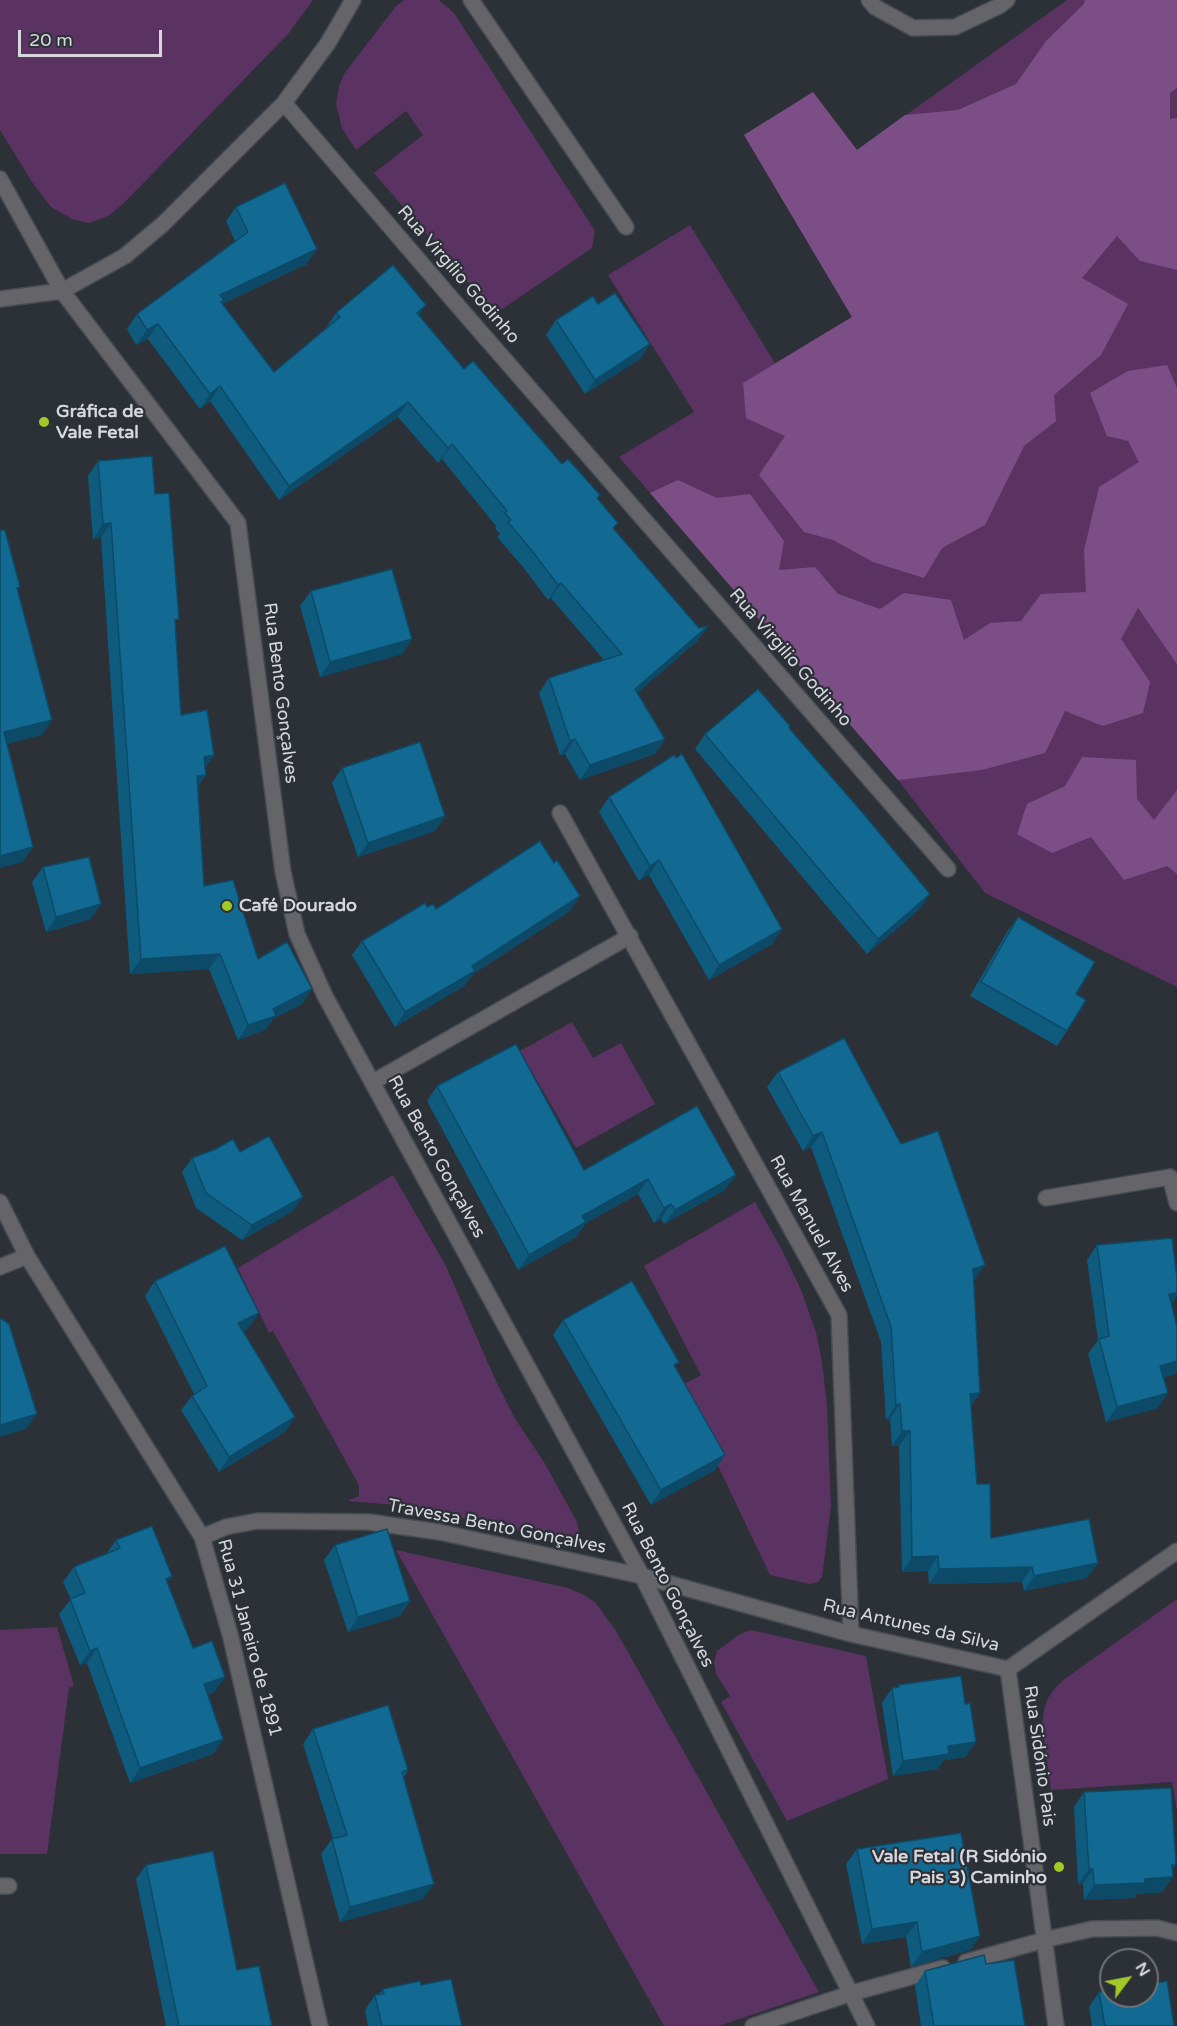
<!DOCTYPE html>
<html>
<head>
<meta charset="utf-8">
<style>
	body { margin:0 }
	#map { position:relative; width:1177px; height:2026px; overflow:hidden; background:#2c3037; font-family:"Varela Round",sans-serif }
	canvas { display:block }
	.north { position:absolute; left:1099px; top:1948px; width:60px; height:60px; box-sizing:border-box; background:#2c3037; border:2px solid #707379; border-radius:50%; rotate:58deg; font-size:16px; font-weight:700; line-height:24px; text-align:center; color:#d6d8dd }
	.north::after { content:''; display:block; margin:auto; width:21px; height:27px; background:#a2c928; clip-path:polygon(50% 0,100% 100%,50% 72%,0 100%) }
	.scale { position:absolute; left:18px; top:30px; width:144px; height:27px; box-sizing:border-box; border:3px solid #d6d8dd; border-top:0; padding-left:8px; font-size:18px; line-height:21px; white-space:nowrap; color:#d6d8dd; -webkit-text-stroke:4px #2c3037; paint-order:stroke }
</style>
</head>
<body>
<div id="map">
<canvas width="1177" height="2026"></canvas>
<div class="north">N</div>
<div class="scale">20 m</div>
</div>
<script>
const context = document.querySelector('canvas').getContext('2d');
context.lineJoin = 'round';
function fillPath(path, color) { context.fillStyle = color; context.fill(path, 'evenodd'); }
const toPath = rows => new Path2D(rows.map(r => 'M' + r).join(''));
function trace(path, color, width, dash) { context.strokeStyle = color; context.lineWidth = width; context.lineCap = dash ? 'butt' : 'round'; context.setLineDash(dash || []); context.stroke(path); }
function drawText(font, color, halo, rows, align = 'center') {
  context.font = font + ' "Varela Round",sans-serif'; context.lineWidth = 4.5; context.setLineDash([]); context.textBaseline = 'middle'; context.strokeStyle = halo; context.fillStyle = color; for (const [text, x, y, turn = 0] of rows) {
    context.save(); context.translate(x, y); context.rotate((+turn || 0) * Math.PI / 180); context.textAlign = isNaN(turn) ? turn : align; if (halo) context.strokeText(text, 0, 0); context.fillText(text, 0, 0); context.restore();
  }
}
const green = toPath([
	[0,0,313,0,288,34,123,204,108,216,89,223,72,219,51,207,32,182,0,130],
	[404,0,439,0,454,13,595,231,592,248,495,314,374,173,423,135,406,111,356,150,342,128,336,104,339,87,344,74,396,6],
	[1067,0,1177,0,1177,987,985,893,898,780,619,457,694,412,608,275,690,225,775,363,852,317,744,135,813,92,857,150],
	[572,1022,593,1058,621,1043,655,1104,576,1148,520,1051],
	[393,1175,445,1264,494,1377,514,1417,544,1462,577,1522,579,1532,575,1539,561,1540,445,1514,398,1505,347,1501,359,1496,359,1485,273,1331,269,1333,238,1268],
	[755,1202,782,1250,801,1290,816,1332,822,1362,827,1406,831,1506,822,1577,818,1582,810,1584,770,1575,680,1386,701,1375,644,1266],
	[396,1550,568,1588,582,1594,595,1602,616,1631,819,1992,719,2026,664,2026],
	[1177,1599,1177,1811,1172,1782,1051,1790,1042,1725,1044,1710,1048,1698,1056,1687,1066,1678],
	[57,1627,74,1686,69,1688,47,1854,0,1854,0,1630],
	[751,1630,866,1656,888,1779,787,1821,721,1702,730,1696,716,1674,714,1662,717,1651,740,1634]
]);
const forest = toPath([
	[1085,0,1177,0,1177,88,1170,93,1170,119,1177,118,1177,270,1140,261,1117,236,1082,278,1128,304,1101,355,1054,395,1056,421,1024,446,985,525,942,548,924,578,873,562,833,540,804,532,759,475,785,436,746,418,743,383,852,317,744,135,813,92,857,150,905,115,958,110,1016,84,1046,41,1084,4],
	[1167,365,1177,388,1177,664,1138,608,1121,639,1150,682,1143,713,1103,726,1065,711,1045,753,982,770,898,780,650,493,678,480,717,498,750,494,784,541,779,570,815,567,838,594,880,609,904,593,951,600,964,640,990,623,1021,621,1041,594,1086,592,1084,550,1099,487,1139,462,1128,441,1107,436,1090,393,1128,371],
	[1082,757,1136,760,1137,799,1154,820,1177,790,1177,874,1167,866,1124,880,1091,837,1052,853,1017,834,1027,804,1065,786]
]);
const street = toPath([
	[471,0,626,227],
	[869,0,875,7,913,28,955,27,999,6,1007,0],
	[284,103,458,306,948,869],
	[0,179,62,291,238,523,283,872,297,934,325,996,642,1576,867,2026],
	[0,299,62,291,125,256,163,224,284,103,328,43,353,0],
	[560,813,839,1315,851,1634],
	[373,1082,630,936],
	[1046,1198,1170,1177,1177,1203],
	[0,1202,27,1256,202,1537,231,1638,320,2026],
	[0,1267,27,1256],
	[202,1537,226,1527,257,1521,369,1522,439,1532,642,1576,851,1634,1008,1669,1177,1551],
	[1008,1669,1056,2026],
	[0,1886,9,1886],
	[966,1962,1044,1940,1092,1929,1157,1928,1177,1933],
	[753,2026,852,1993,943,1968]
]);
const wall = toPath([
	[236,207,307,264,222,304,274,372,326,328,336,313,419,316,464,369,597,499,614,529,699,628,708,626,697,641,637,693,665,739,655,754,580,780,565,754,560,755,539,693,549,678,604,660,551,598,548,600,523,567,497,537,500,534,495,528,496,526,442,459,438,463,398,417,279,500,210,401,200,409,148,339,136,345,127,329,137,314,235,241,226,221],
	[598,304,650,344,640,359,585,394,546,335,556,320],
	[98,461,155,494,175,625,181,715,214,755,205,768,206,775,198,786,204,886,258,959,302,1004,274,1018,265,1030,238,1040,209,969,130,974,101,538,93,539,88,476],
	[311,591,412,639,402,654,320,677,300,606],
	[789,729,920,909,867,954,695,749,705,734],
	[342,768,445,816,435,831,358,857,332,783],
	[609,797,782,929,772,944,709,980,649,875,639,881,599,812],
	[43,867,91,919,46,932,32,882],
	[427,907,436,909,570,911,473,974,464,986,395,1027,352,955,362,941],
	[1018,917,1076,994,1067,1031,1057,1046,970,996,1007,932],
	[778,1072,974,1280,980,1393,971,1406,977,1484,991,1538,1087,1578,1024,1591,1022,1582,929,1584,928,1571,902,1572,899,1446,892,1446,890,1419,886,1420,881,1342,811,1147,803,1151,767,1087],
	[437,1086,584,1170,725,1190,664,1224,661,1219,654,1223,638,1194,586,1223,576,1237,518,1270,427,1101],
	[240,1152,293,1211,242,1240,196,1208,182,1172,192,1158],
	[1097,1245,1177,1278,1177,1296,1171,1304,1177,1327,1177,1371,1175,1374,1164,1377,1158,1408,1106,1422,1088,1354,1098,1340,1087,1260],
	[155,1281,259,1313,248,1328,243,1331,285,1432,219,1472,181,1410,192,1396,194,1394,145,1296],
	[563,1320,675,1367,715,1470,651,1505,553,1335],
	[116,1540,172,1576,167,1583,193,1648,225,1677,214,1692,208,1694,223,1739,213,1754,130,1783,87,1663,80,1665,59,1614,71,1599,63,1582,74,1567,107,1553],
	[335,1545,410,1601,400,1616,348,1632,324,1560],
	[898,1685,966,1757,944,1760,938,1769,893,1776,882,1703,892,1688,896,1688],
	[313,1729,408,1770,404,1777,423,1899,340,1922,321,1854,332,1839,333,1839,303,1744],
	[1084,1792,1172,1870,1162,1892,1137,1894,1135,1898,1084,1900,1083,1884,1078,1884,1074,1807],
	[857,1849,980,1936,970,1950,911,1967,906,1937,862,1944,846,1864],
	[146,1865,237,1970,272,2026,166,2026,136,1879],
	[986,1964,1025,2026,921,2026,915,1986,925,1971],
	[421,1985,462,2026,368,2026,365,2010,375,1995,379,1994,383,1989],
	[1099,1992,1174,2026,1092,2026,1089,2007]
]);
const shadedWall = toPath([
	[317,249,307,264,221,304,220,295],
	[426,305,416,320,417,313],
	[158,324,148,339,136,345,147,330],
	[650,344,640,359,585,394,595,380],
	[220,386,210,401,200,409,210,394],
	[408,402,398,417,279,500,289,486],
	[452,444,442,459,438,463,448,448],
	[111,523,101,538,93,539,103,524],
	[561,583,551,598,548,600,558,585],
	[708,626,697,641,625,704,635,689],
	[412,639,402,654,320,677,330,662],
	[52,720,42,735,0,746,4,732],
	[575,739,565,754,560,755,570,741],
	[665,739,655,754,580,780,590,765],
	[214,755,203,770,204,757],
	[206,775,195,790,197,776],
	[445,816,435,831,358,857,368,843],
	[33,847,23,862,0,868,0,856],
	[659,860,649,875,639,881,650,866],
	[930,894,920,909,867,954,878,939],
	[580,896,570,911,473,974,464,986,395,1027,405,1012,472,966],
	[101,904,91,919,46,932,56,917],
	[782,929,772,944,709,980,719,965],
	[220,954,209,969,130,974,141,959],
	[312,989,302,1004,274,1018,265,1030,238,1040,248,1025,273,1009],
	[822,1132,811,1147,803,1151,813,1136],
	[736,1175,725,1190,664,1224,675,1210],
	[648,1179,638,1194,586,1223,576,1237,518,1270,529,1255,582,1216],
	[303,1197,293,1211,242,1240,252,1225],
	[671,1204,661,1219,654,1223,664,1208],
	[985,1265,974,1280,963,1284,973,1269],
	[1177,1293,1177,1296,1169,1308,1169,1294],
	[259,1313,248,1328,228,1338,238,1323],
	[1177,1361,1177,1371,1175,1374,1150,1380,1160,1366],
	[980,1393,970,1408,970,1394],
	[1168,1393,1158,1408,1106,1422,1117,1407],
	[900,1404,890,1419,886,1420,896,1405],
	[37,1414,26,1429,0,1437,0,1425],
	[295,1417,285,1432,219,1472,229,1457],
	[902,1431,910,1431,899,1446,892,1446],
	[725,1455,715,1470,651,1505,661,1490],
	[938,1556,928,1571,902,1572,912,1557],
	[1098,1563,1087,1578,1024,1591,1034,1576],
	[1032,1567,1022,1582,929,1584,939,1569],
	[172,1576,162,1591,166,1579],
	[410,1601,400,1616,348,1632,358,1617],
	[97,1648,87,1663,80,1665,90,1651],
	[225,1677,214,1692,194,1699,204,1684],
	[223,1739,213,1754,130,1783,140,1768],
	[976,1742,966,1757,944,1760,938,1769,893,1776,903,1761,948,1746],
	[1172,1865,1176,1865,1167,1878,1173,1877,1162,1892,1137,1894,1135,1898,1084,1900,1094,1885],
	[1089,1869,1093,1869,1083,1884,1078,1884],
	[434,1884,423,1899,340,1922,350,1907],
	[917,1922,906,1937,862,1944,872,1929],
	[980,1936,970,1950,911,1967,922,1952]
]);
const building = toPath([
	[285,183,317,249,220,295,224,300,221,302,274,372,340,317,336,313,393,265,426,305,417,313,464,369,473,361,562,464,568,459,600,495,597,498,618,523,613,528,699,628,708,626,635,689,665,739,590,765,575,739,570,741,549,678,622,654,561,583,558,585,533,552,508,522,511,520,505,513,507,511,452,444,448,448,408,402,289,486,220,386,210,394,158,324,147,330,137,314,248,232,236,207,285,183],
	[615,293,650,344,595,380,556,320,593,296,598,304,615,293],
	[152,456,155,494,169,493,179,619,175,620,181,715,207,710,214,755,204,757,206,775,197,776,204,886,233,880,258,959,287,942,312,989,273,1009,276,1016,248,1025,220,954,141,959,111,523,103,524,98,461,152,456],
	[0,530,5,530,20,587,17,588,52,720,4,732,33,847,0,856,0,530],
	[392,569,412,639,330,662,311,591,392,569],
	[758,689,790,726,789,728,862,812,930,894,878,939,705,734,758,689],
	[420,742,445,816,368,843,342,768,420,742],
	[682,754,782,929,719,965,659,860,650,866,609,797,674,755,676,758,682,754],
	[540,841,554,863,557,860,580,896,472,966,475,971,405,1012,362,941,425,903,427,907,433,904,436,909,540,841],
	[89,857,101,904,56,917,43,867,89,857],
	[1018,917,1095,962,1076,994,1086,1000,1067,1031,981,982,1018,917],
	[844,1038,901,1144,938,1131,985,1265,973,1269,980,1393,970,1394,977,1484,990,1484,991,1538,1089,1519,1098,1563,1034,1576,1032,1567,939,1569,938,1556,912,1557,910,1431,902,1431,900,1404,896,1405,891,1327,822,1132,813,1136,778,1072,844,1038],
	[516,1044,584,1170,697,1106,736,1175,675,1210,671,1204,664,1208,648,1179,582,1216,586,1222,529,1255,437,1086,516,1044],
	[269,1136,303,1197,252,1225,206,1193,192,1158,216,1149,233,1139,240,1152,269,1136],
	[1172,1238,1177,1278,1177,1293,1169,1294,1177,1327,1177,1361,1160,1366,1168,1393,1117,1407,1099,1339,1109,1336,1097,1245,1172,1238],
	[225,1246,259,1313,238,1323,295,1417,229,1457,192,1396,207,1386,155,1281,225,1246],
	[632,1281,679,1362,674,1365,725,1455,661,1490,563,1320,632,1281],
	[0,1318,9,1324,37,1414,0,1425,0,1318],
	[152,1526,172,1576,166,1579,193,1648,212,1641,225,1677,204,1684,223,1739,140,1768,97,1648,90,1651,70,1599,85,1593,74,1567,120,1548,116,1540,152,1526],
	[387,1529,410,1601,358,1617,335,1545,387,1529],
	[961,1676,965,1704,970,1703,976,1742,948,1746,949,1754,903,1761,892,1688,899,1687,898,1685,961,1676],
	[388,1705,408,1770,402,1772,434,1884,350,1907,332,1839,347,1835,313,1729,388,1705],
	[1171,1788,1176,1865,1172,1865,1173,1877,1145,1879,1145,1883,1094,1885,1093,1869,1089,1869,1084,1792,1171,1788],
	[961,1833,980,1936,922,1952,917,1922,872,1929,857,1849,961,1833],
	[213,1851,237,1970,259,1966,272,2026,179,2026,146,1865,213,1851],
	[984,1955,986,1964,1014,1960,1025,2026,934,2026,925,1971,984,1955],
	[451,1979,462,2026,382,2026,375,1995,384,1994,383,1989,420,1981,421,1985,451,1979],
	[1167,1981,1174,2026,1105,2026,1099,1992,1111,1991,1111,1996,1147,1996,1147,1985,1167,1981]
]);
const markers = [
	[44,422,6,"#a2c928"],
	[227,906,6,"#a2c928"],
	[1059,1867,6,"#a2c928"]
];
const streetNames = [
	["Rua Virgílio Godinho",458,275,49],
	["Rua Virgilio Godinho",790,658,49],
	["Rua Bento Gonçalves",280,693,83],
	["Rua Bento Gonçalves",436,1157,61],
	["Rua Manuel Alves",811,1224,61],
	["Travessa Bento Gonçalves",497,1527,11],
	["Rua Bento Gonçalves",667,1585,63],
	["Rua Antunes da Silva",911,1626,13],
	["Rua 31 Janeiro de 1891",249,1638,75],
	["Rua Sidónio Pais",1039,1756,82]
];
const poiNames = [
	["Gráfica de",56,412],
	["Vale Fetal",56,433],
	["Café Dourado",239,906],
	["Vale Fetal (R Sidónio",1047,1857,"right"],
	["Pais 3) Caminho",1047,1878,"right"]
];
fillPath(green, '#5a3363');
fillPath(forest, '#7b4e86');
trace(street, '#474b52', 18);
trace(street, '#656468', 15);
fillPath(wall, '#0f5b7e');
fillPath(shadedWall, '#0d4a67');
fillPath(building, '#126a93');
trace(building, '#0d4a67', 1.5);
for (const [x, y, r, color] of markers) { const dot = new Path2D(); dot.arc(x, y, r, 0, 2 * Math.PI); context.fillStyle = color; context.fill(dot); trace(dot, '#2c3037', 2); }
drawText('18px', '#d6d8dd', '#2c3037', streetNames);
drawText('bold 18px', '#d6d8dd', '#2c3037', poiNames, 'left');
</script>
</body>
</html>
